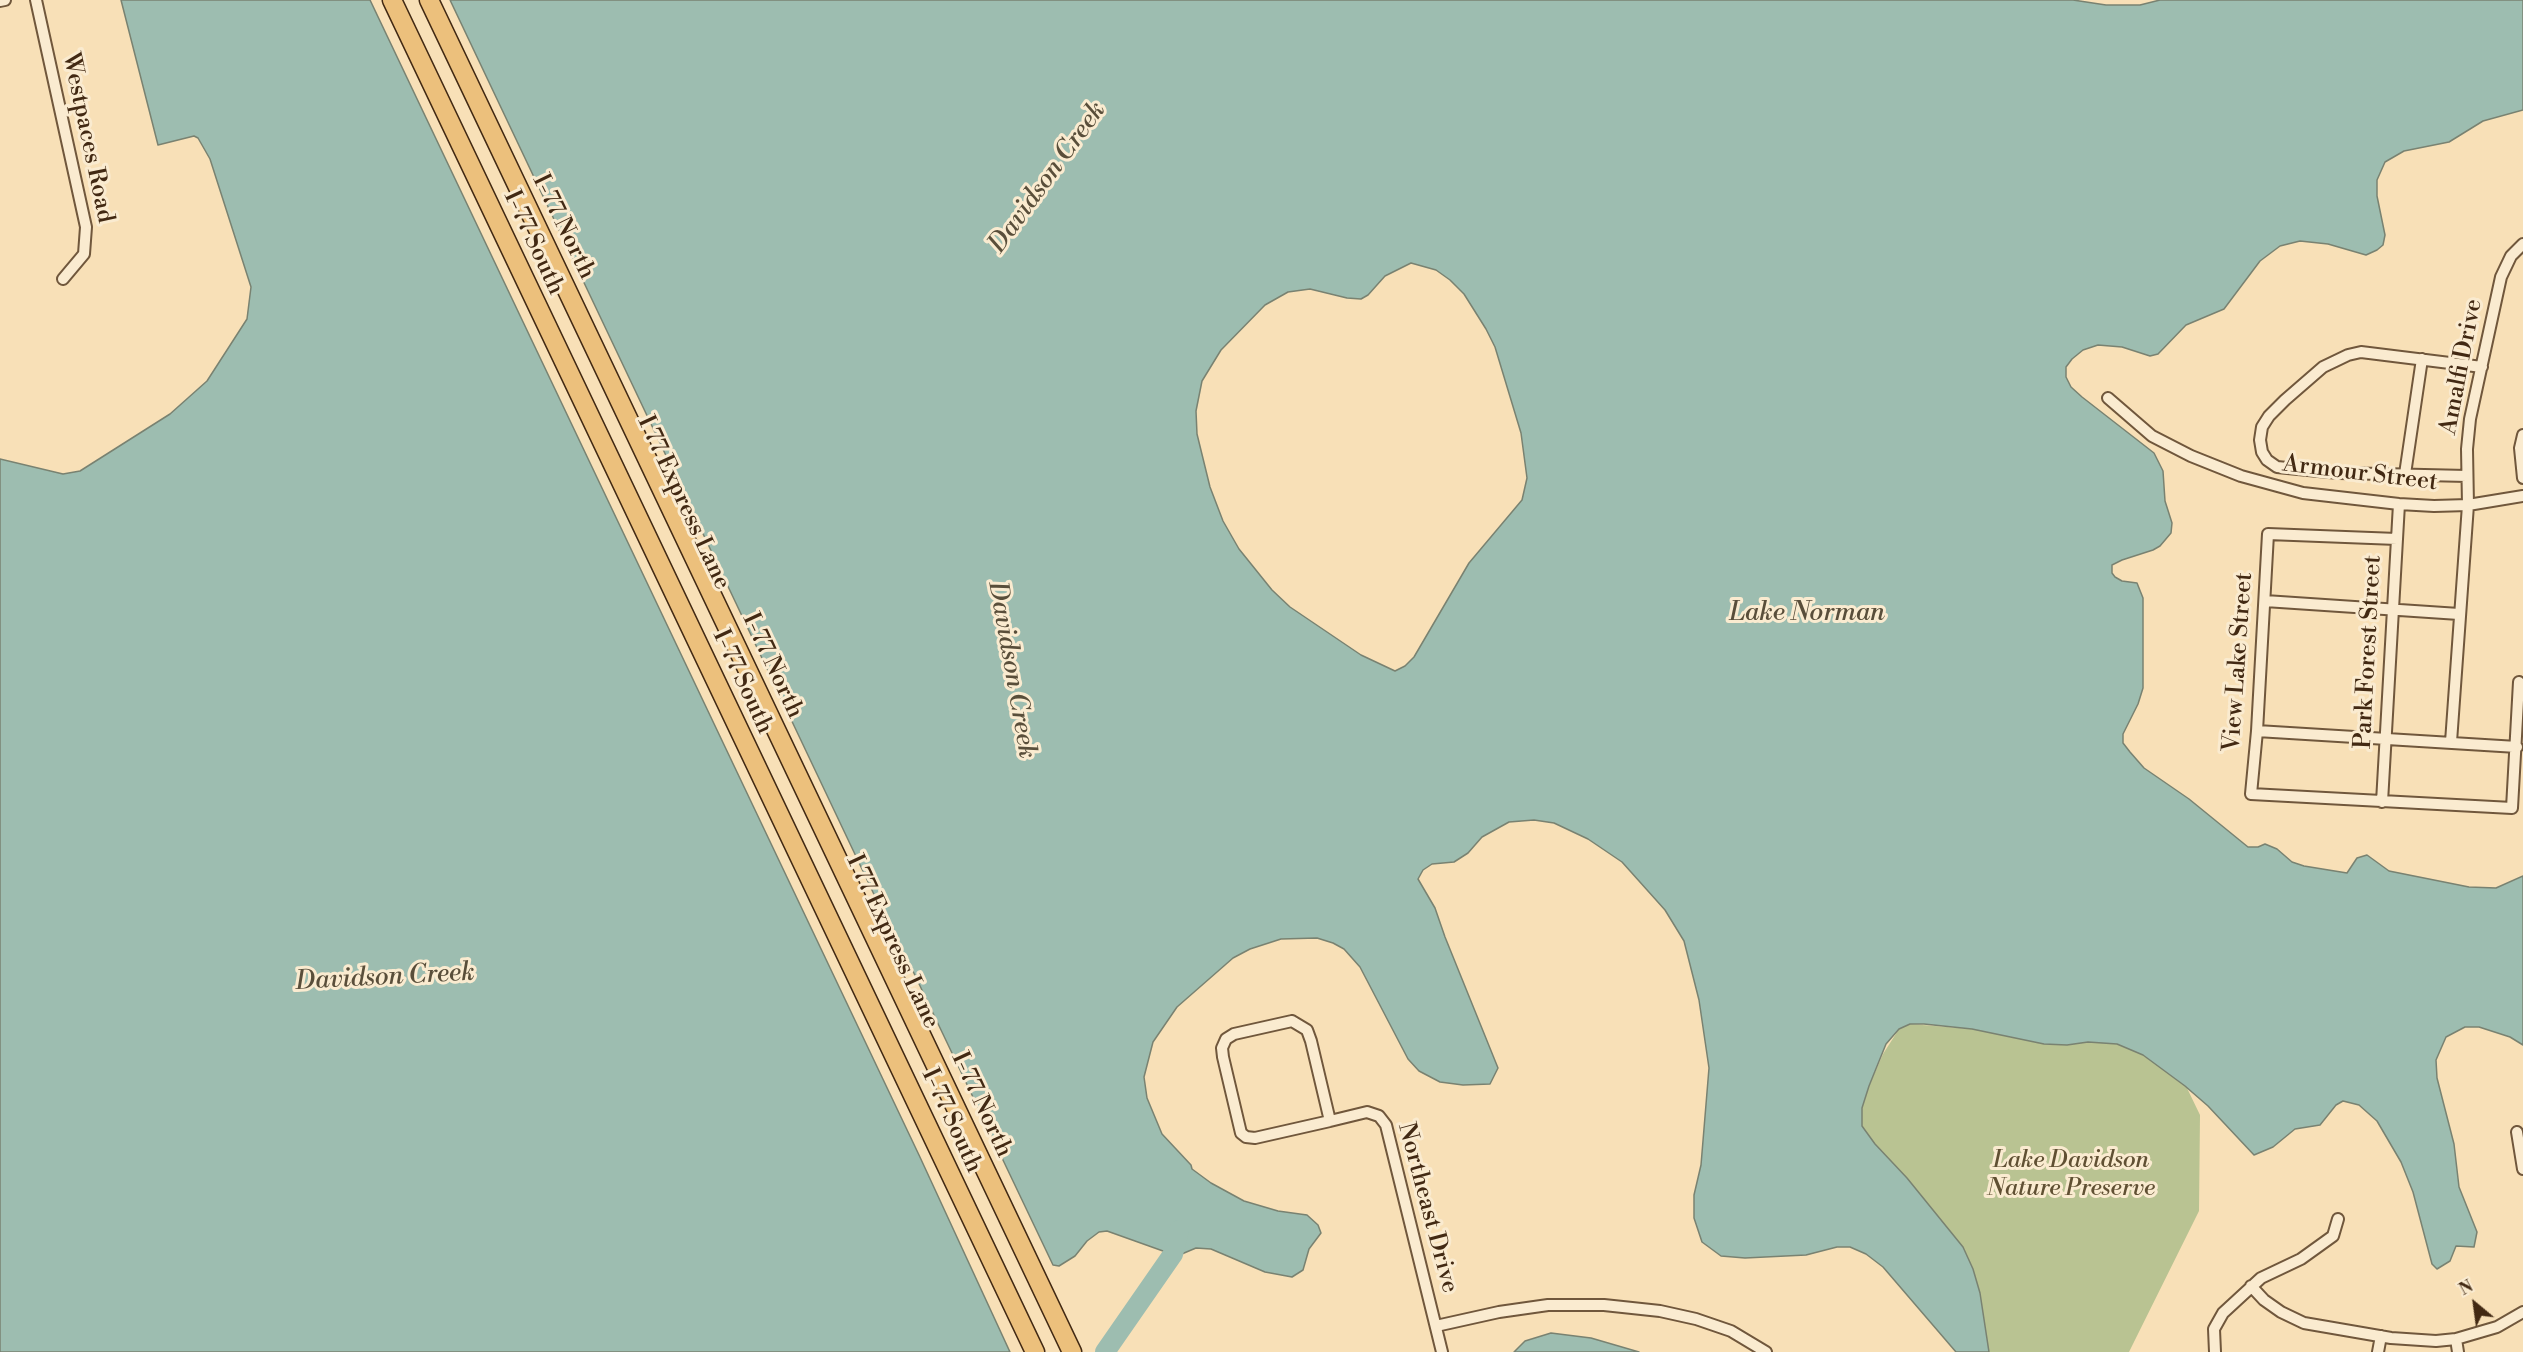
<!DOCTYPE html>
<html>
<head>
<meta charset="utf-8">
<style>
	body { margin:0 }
	#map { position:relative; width:2523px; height:1352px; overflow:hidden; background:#f8e0b7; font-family:"Libre Bodoni",serif }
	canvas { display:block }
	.north { position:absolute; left:2445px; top:1274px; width:60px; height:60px; -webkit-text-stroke:4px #faebd0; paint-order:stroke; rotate:331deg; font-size:16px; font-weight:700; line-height:24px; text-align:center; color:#422913 }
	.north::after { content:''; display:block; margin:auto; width:21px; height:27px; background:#422913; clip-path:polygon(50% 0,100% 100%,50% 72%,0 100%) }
</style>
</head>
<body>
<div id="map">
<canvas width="2523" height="1352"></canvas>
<div class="north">N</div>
</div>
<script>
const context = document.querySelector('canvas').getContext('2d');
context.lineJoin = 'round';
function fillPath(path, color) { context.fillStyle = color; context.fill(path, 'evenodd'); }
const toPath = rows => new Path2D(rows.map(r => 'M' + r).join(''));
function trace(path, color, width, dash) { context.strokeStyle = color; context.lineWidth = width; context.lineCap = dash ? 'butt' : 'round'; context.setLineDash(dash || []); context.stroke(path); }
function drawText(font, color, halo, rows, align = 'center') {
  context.font = font + ' "Libre Bodoni",serif'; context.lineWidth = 6; context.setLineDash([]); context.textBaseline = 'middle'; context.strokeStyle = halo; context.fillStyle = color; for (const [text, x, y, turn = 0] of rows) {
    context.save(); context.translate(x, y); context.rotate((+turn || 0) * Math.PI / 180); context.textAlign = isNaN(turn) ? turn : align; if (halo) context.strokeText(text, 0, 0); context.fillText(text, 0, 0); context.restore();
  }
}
const green = toPath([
	[1910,1024,1972,1029,2044,1044,2067,1045,2088,1042,2117,1044,2143,1055,2186,1086,2200,1115,2199,1211,2129,1352,1989,1352,1980,1293,1907,1179,1875,1144,1862,1126,1862,1108,1869,1086,1883,1054,1899,1029]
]);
const water = toPath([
	[121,0,370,0,919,1155,1010,1352,0,1352,0,459,63,474,80,471,170,414,207,381,247,319,251,287,210,159,198,138,194,136,158,145,121,0],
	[450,0,2073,0,2106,5,2140,5,2160,0,2523,0,2523,110,2483,121,2449,142,2404,151,2385,162,2377,180,2377,196,2385,235,2383,245,2377,250,2366,255,2328,244,2300,241,2280,246,2260,261,2224,309,2186,325,2158,354,2150,356,2122,347,2098,345,2083,350,2072,359,2066,367,2066,377,2071,387,2082,397,2154,453,2163,471,2165,501,2172,523,2171,533,2160,546,2153,550,2122,560,2112,565,2112,573,2115,577,2122,581,2137,583,2143,598,2143,688,2138,704,2123,734,2123,743,2130,752,2144,768,2189,799,2248,847,2258,847,2265,844,2277,849,2292,862,2304,866,2347,873,2357,858,2367,855,2389,871,2469,887,2496,888,2523,876,2523,1045,2510,1037,2479,1027,2465,1027,2446,1037,2436,1060,2437,1078,2454,1144,2459,1187,2477,1232,2474,1247,2456,1246,2450,1261,2437,1269,2432,1264,2413,1192,2401,1162,2377,1121,2359,1105,2343,1101,2336,1105,2320,1125,2295,1129,2273,1147,2254,1155,2208,1106,2185,1086,2143,1055,2117,1044,2088,1042,2067,1045,2044,1044,1972,1029,1924,1024,1910,1024,1899,1029,1886,1044,1869,1086,1862,1108,1862,1126,1875,1144,1907,1178,1963,1247,1973,1269,1980,1293,1989,1352,1956,1352,1883,1267,1866,1254,1850,1247,1837,1247,1806,1255,1745,1258,1721,1256,1702,1242,1694,1218,1694,1195,1701,1165,1709,1068,1699,1000,1684,941,1665,910,1622,862,1588,839,1554,823,1534,820,1509,822,1482,837,1468,853,1454,862,1432,864,1423,870,1418,879,1435,908,1445,937,1498,1068,1490,1084,1463,1085,1440,1082,1419,1071,1408,1059,1360,967,1344,949,1333,943,1317,938,1281,939,1250,949,1233,958,1177,1007,1153,1042,1144,1077,1147,1098,1162,1134,1191,1165,1192,1169,1211,1183,1244,1201,1278,1211,1307,1215,1318,1225,1321,1233,1309,1249,1303,1270,1292,1277,1265,1272,1211,1249,1196,1248,1177,1256,1107,1231,1099,1232,1087,1241,1075,1256,1059,1266,1053,1265,911,967,907,964,450,0],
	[1411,263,1436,270,1450,280,1464,294,1486,329,1495,347,1521,433,1527,478,1522,500,1469,563,1414,657,1405,666,1395,671,1361,655,1290,607,1272,590,1239,549,1223,521,1210,487,1197,434,1196,411,1202,381,1221,350,1265,305,1288,292,1310,289,1347,298,1361,299,1368,295,1385,276,1411,263],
	[1551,1333,1591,1338,1639,1352,1514,1352,1525,1341,1551,1333]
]);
const river = toPath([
	[1105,1352,1173,1254,1179,1230]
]);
const minor = toPath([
	[36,0,86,227,84,254,63,279],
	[0,1,5,0],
	[2108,398,2152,436,2191,456,2241,476,2303,493,2399,504,2434,506,2468,505,2523,496],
	[2523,435,2520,448,2523,478],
	[2405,474,2422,359],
	[2467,476,2339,473,2277,467,2267,460,2262,452,2260,440,2262,427,2269,416,2285,400,2323,367,2348,355,2361,352,2482,367],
	[2397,539,2268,534,2257,731,2251,794,2512,808,2519,682],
	[2265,601,2459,614],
	[2257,731,2517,747],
	[2451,742,2468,505,2467,449,2470,419,2501,277,2511,256,2523,244],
	[2382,802,2399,504],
	[1292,1021,1307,1030,1311,1041,1330,1121,1255,1138,1246,1137,1241,1133,1223,1057,1222,1048,1226,1039,1234,1034,1292,1021],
	[1330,1121,1367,1112,1379,1116,1386,1125,1442,1352],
	[2517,1132,2523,1169],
	[2251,1286,2264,1300,2281,1312,2304,1323,2391,1338,2436,1341,2456,1339,2497,1327,2523,1312],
	[1436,1326,1499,1312,1548,1305,1604,1305,1660,1311,1696,1319,1731,1331,1766,1352],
	[2456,1339,2458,1352],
	[2215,1352,2214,1329,2223,1313,2261,1278,2301,1259,2333,1236,2338,1219],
	[2378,1352,2381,1336]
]);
const motorway = toPath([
	[392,0,1035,1352],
	[429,0,1072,1352]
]);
const streetNames = [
	["Westpaces Road",87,138,78],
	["I-77 North",563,227,64],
	["I-77 South",533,243,65],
	["Amalfi Drive",2462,367,-79],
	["Armour Street",2360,474,7],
	["I 77 Express Lane",683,503,65],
	["Park Forest Street",2369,652,-87],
	["View Lake Street",2239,662,-86],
	["I-77 North",772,666,65],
	["I-77 South",742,682,65],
	["I 77 Express Lane",892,942,65],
	["I-77 North",981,1105,65],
	["I-77 South",951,1121,65],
	["Northeast Drive",1427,1208,75]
];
const parkNames = [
	["Lake Davidson",2071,1161],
	["Nature Preserve",2071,1189]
];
const waterNames = [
	["Davidson Creek",1048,178,-54],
	["Lake Norman",1807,614],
	["Davidson Creek",1011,670,80],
	["Davidson Creek",385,978,-3]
];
fillPath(green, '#b9c392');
fillPath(water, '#9dbdb0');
trace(water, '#798271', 1.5);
trace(river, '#9dbdb0', 20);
trace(minor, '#70573c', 14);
trace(motorway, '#422913', 21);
trace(minor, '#faebd0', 10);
trace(motorway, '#ecc07c', 18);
drawText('24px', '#422913', '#faebd0', streetNames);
drawText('italic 24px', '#605033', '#faebd0', parkNames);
drawText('italic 26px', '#594e3a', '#faebd0', waterNames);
</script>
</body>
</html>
